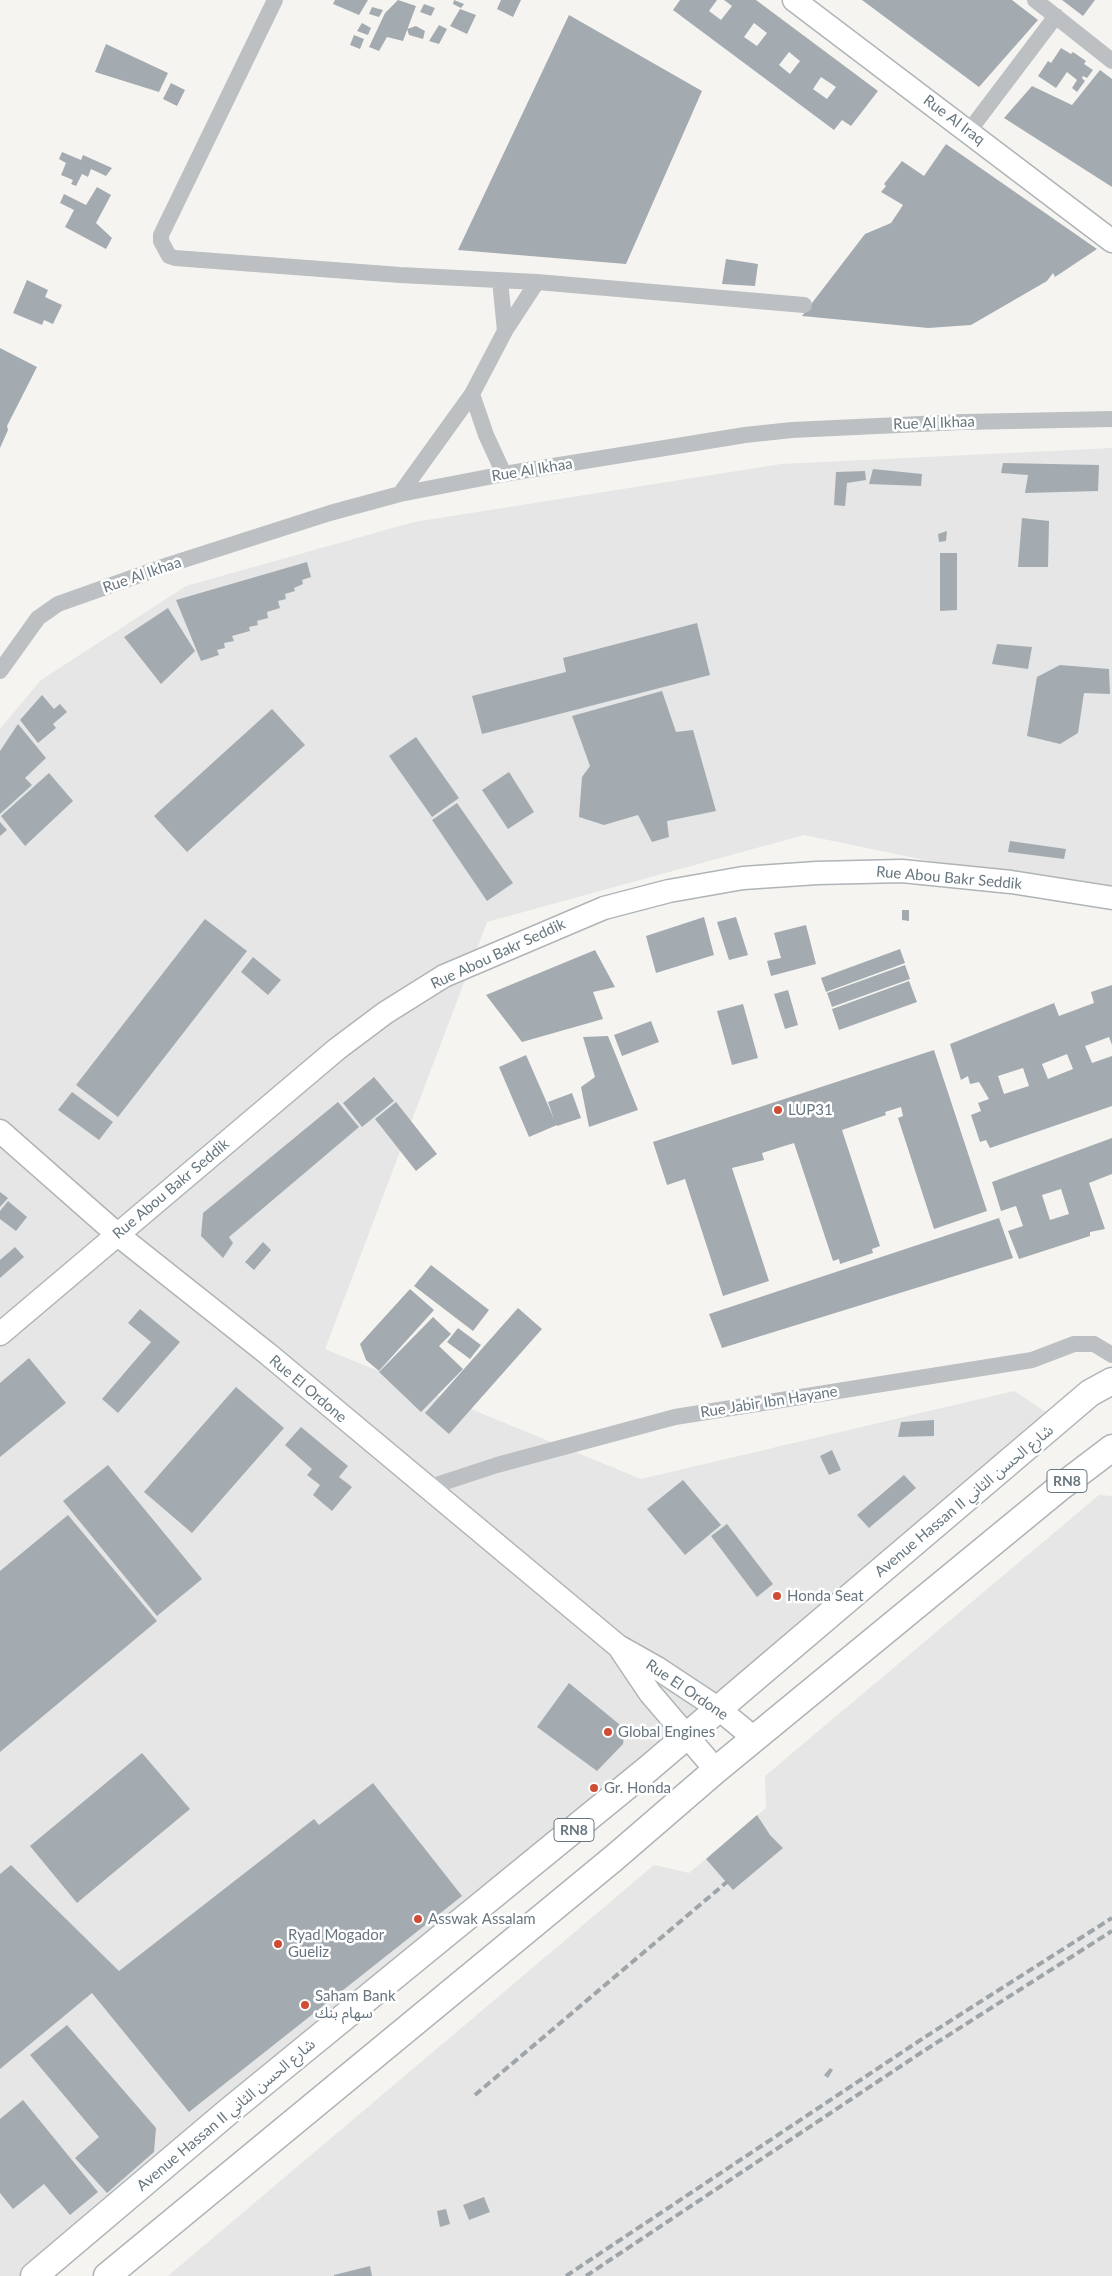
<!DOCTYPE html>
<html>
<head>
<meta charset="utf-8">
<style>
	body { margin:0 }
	canvas { display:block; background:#f5f4f1 }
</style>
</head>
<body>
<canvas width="1112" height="2276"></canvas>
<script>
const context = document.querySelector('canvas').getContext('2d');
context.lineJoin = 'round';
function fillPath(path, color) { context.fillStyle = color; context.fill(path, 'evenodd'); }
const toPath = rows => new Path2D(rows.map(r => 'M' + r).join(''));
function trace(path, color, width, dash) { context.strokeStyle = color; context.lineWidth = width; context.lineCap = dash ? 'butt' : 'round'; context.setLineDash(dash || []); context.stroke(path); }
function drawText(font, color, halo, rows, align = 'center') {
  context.font = font + ' Lato,"Noto Sans Arabic",sans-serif'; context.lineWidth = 5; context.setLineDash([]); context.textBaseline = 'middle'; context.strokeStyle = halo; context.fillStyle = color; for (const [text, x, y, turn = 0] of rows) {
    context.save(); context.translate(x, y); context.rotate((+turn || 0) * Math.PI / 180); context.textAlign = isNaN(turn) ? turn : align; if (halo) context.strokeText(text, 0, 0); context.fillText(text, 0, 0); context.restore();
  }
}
const built = toPath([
	[1112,448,1112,896,1075,891,804,835,487,922,325,1349,641,1479,1014,1391,1069,1427,40,2276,0,2276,0,729,41,680,186,586,414,522,781,464],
	[1099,1495,1112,1496,1112,2276,168,2276,654,1865,689,1873,766,1808,765,1776]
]);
const building = toPath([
	[335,0,368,0,359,15,333,4],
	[398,0,416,6,403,41,387,37,379,51,369,47,385,13],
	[454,0,464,4,461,8,453,4],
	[501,0,521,0,513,17,497,9],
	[680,0,717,0,709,11,721,20,732,6,724,0,756,0,878,91,851,126,842,120,834,130,673,10],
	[754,23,767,33,757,46,744,37],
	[789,52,800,61,790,74,779,65],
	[821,77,836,87,827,99,813,89],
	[862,0,1012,0,1038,20,979,87],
	[1062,0,1095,0,1083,16],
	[424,4,435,8,431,16,420,12],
	[372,7,383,10,379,17,369,14],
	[460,9,476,15,467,34,450,26],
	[569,15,702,91,626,264,458,250],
	[362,23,371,28,368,35,357,31],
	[439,25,447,29,439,44,429,41],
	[416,26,425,31,423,39,409,35,407,29],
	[354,35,364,39,360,49,350,45],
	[106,44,168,73,159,92,95,72],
	[1061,48,1071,54,1073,52,1086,61,1084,64,1093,70,1087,78,1083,76,1082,78,1085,81,1077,92,1072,88,1077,80,1067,72,1056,88,1038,76,1048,61,1051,63],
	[1100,70,1112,79,1112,187,1004,118,1032,86,1072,105],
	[171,83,185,90,177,106,163,99],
	[946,144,1097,249,1055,277,1053,273,1047,281,971,325,928,328,802,316,865,234,891,223,903,205,881,192,886,186,884,184,902,161,924,176],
	[62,152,81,160,83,155,112,168,106,176,91,169,88,177,82,174,76,186,71,184,73,180,61,175,66,163,59,159],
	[97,187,111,195,96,223,112,238,106,249,65,227,74,210,60,203,64,194,86,205],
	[726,259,758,264,755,286,722,284],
	[27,280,48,290,45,297,62,305,53,324,44,320,42,325,13,313],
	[0,348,37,367,7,426,8,430,0,448],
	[1003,463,1099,465,1098,491,1025,493,1028,475,1001,473],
	[873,469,922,474,921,486,869,484],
	[865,471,866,480,847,483,845,506,834,505,836,472],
	[1022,518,1049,521,1048,567,1018,567],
	[947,531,946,541,939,542,938,534],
	[940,553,957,553,957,610,940,611],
	[307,562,311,577,302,580,303,584,294,588,295,591,285,594,286,599,278,601,280,608,267,612,268,618,257,621,258,625,249,627,250,631,232,636,234,641,224,643,225,648,217,650,219,655,201,661,176,600],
	[168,608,195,651,161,684,124,637],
	[697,623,710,675,482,734,472,696,566,672,563,658],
	[997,644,1032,647,1028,669,992,664],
	[1060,665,1109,669,1110,694,1084,693,1078,733,1060,744,1027,736,1037,677],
	[662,691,676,732,693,730,716,811,667,821,669,837,652,842,638,815,604,825,579,817,582,777,590,766,572,716],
	[42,695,54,709,60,704,67,712,53,724,56,728,38,743,20,720],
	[272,709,305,745,187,852,154,816],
	[18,724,46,758,25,778,32,785,0,814,0,751],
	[416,737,459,798,432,817,389,756],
	[509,772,534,812,508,829,482,790],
	[49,773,73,801,25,846,1,816],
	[457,803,513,883,487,901,432,820],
	[0,822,7,830,0,836],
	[1010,841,1066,849,1064,859,1008,852],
	[902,910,909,910,909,921,902,920],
	[704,917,714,955,656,973,646,936],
	[736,917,748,955,729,960,717,922],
	[205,919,247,951,118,1117,76,1085],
	[806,925,816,964,771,976,767,961,781,958,774,933],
	[900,949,905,963,826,992,821,978],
	[595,950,615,987,593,992,603,1019,522,1042,486,995],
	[253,957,281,980,268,995,241,972],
	[905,965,910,979,832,1007,827,993],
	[909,981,917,1002,839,1030,832,1009],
	[1112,985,1112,1045,1109,1037,1085,1046,1092,1063,1112,1056,1112,1106,990,1148,986,1140,980,1142,971,1115,981,1111,978,1103,989,1099,979,1082,970,1084,968,1076,961,1080,950,1044,1054,1003,1059,1016,1094,1003,1091,992],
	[1067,1054,1073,1069,1048,1079,1042,1064],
	[1023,1068,1029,1086,1004,1094,998,1076],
	[788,990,798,1025,785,1029,774,994],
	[743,1004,758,1058,732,1065,717,1011],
	[651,1021,659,1042,622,1056,614,1035],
	[608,1036,638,1110,589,1127,581,1087,595,1077,583,1037],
	[934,1050,987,1211,934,1229,898,1118,903,1116,901,1107,885,1112,886,1115,842,1130,880,1246,872,1249,873,1253,840,1264,839,1259,833,1261,794,1143,762,1153,764,1160,732,1168,769,1281,723,1296,685,1179,667,1185,653,1142],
	[526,1055,554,1119,548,1102,572,1093,581,1118,557,1126,557,1125,529,1137,499,1067],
	[374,1077,394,1101,362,1127,343,1103],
	[72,1092,113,1122,99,1140,58,1110],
	[338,1102,359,1127,229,1237,233,1243,223,1258,201,1236,203,1213],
	[396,1102,437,1154,416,1171,375,1119],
	[1112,1138,1112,1174,1089,1183,1105,1229,1090,1232,1090,1236,1019,1259,1008,1231,1023,1226,1016,1206,1001,1211,992,1182],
	[1061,1189,1069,1214,1050,1220,1042,1195],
	[0,1192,8,1198,0,1207],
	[8,1201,27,1217,16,1231,0,1219,0,1211],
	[999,1218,1013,1258,722,1348,709,1314],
	[263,1242,271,1250,254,1270,245,1262],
	[15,1247,24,1257,0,1278,0,1260],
	[431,1265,489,1310,473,1331,414,1286],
	[410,1289,434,1310,379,1371,366,1360,360,1344],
	[518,1308,542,1329,449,1434,425,1413],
	[140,1309,180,1342,118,1413,102,1399,151,1342,128,1323],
	[433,1317,451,1334,439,1346,463,1369,421,1412,379,1372],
	[458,1328,481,1345,470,1359,447,1342],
	[29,1358,66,1403,0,1457,0,1383],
	[236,1387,284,1428,192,1533,144,1492],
	[934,1420,934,1436,898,1437,901,1422],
	[301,1427,348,1466,339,1477,352,1487,332,1511,313,1495,320,1485,307,1475,312,1469,285,1445],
	[832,1450,841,1470,829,1475,820,1456],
	[108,1465,202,1579,157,1616,63,1501],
	[904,1475,916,1488,869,1528,857,1515],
	[683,1480,721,1525,685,1555,647,1509],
	[68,1515,157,1621,0,1752,0,1571],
	[727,1524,773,1584,757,1597,711,1536],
	[569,1683,625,1729,623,1744,597,1771,537,1727],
	[142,1753,190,1809,77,1903,30,1846],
	[373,1783,462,1896,189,2112,92,1993,0,2069,0,1874,11,1865,119,1971,314,1819,319,1825],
	[757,1815,770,1835,783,1848,733,1890,706,1859],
	[67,2025,156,2128,154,2152,107,2193,75,2158,99,2137,30,2055],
	[830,2068,833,2070,828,2078,824,2075],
	[23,2100,98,2192,70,2215,44,2184,13,2209,0,2193,0,2119],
	[484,2197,490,2212,469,2220,463,2205],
	[446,2209,450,2224,440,2227,437,2211],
	[370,2266,372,2276,334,2276,334,2275]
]);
const street = toPath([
	[275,0,161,235,161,241,169,256,175,258,400,275,537,282,804,305],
	[1035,0,1112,61],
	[969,131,1056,16],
	[500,280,505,331],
	[472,394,486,435,504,474],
	[400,494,472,394,505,331,537,282],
	[0,671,38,618,58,604,168,565,330,513,400,494,504,474,745,435,792,430,963,422,1112,419],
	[427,1488,497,1465,675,1417,1032,1360,1074,1344,1094,1344,1112,1355]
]);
const secondary = toPath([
	[794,0,1112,241],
	[0,1131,118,1235,268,1354,618,1646,657,1668,719,1709,754,1738],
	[0,1334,337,1049,385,1013,444,976,604,908,669,891,743,878,817,873,902,871,1011,882,1112,898],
	[621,1650,650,1693,716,1770]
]);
const primary = toPath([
	[34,2276,229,2111,649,1768,1090,1393,1112,1381],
	[107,2276,614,1858,716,1770,1058,1489,1112,1448]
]);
const rail = toPath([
	[475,2095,727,1882],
	[566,2276,925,2037,1112,1918],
	[586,2276,922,2052,1112,1931]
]);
const markers = [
	[778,1110,5,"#d04c35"],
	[777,1596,5,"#d04c35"],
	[608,1732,5,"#d04c35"],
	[594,1788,5,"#d04c35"],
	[418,1919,5,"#d04c35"],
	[278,1944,5,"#d04c35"],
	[305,2005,5,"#d04c35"]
];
const shields = [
	[1067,1481,40],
	[574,1830,40]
];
const shieldNames = [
	["RN8",1067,1481],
	["RN8",574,1830]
];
const streetNames = [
	["Rue Al Iraq",954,120,37],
	["Rue Al Ikhaa",934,423,-2],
	["Rue Al Ikhaa",532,470,-9],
	["Rue Al Ikhaa",142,575,-19],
	["Rue Abou Bakr Seddik",949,878,5],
	["Rue Abou Bakr Seddik",498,954,-25],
	["Rue Abou Bakr Seddik",171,1189,-40],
	["Rue El Ordone",308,1389,40],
	["Rue Jabir Ibn Hayane",769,1402,-9],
	["Avenue Hassan II شارع الحسن الثاني",964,1501,-40],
	["Rue El Ordone",687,1690,34],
	["Avenue Hassan II شارع الحسن الثاني",226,2115,-40]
];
const poiNames = [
	["LUP31",788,1110],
	["Honda Seat",787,1596],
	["Global Engines",618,1732],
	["Gr. Honda",604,1788],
	["Asswak Assalam",428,1919],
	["Ryad Mogador",288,1935],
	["Gueliz",288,1952],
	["Saham Bank",315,1996],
	["سهام بنك",315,2013]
];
fillPath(built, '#e5e6e5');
fillPath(building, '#a4abb0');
trace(secondary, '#afb4b7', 25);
trace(primary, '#b0b4b7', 29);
trace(street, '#bcc0c3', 16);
trace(secondary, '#fff', 22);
trace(primary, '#fff', 26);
trace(rail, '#9ea4a8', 4, [8, 4]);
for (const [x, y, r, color] of markers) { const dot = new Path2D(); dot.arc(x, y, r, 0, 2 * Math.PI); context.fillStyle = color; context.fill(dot); trace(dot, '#fff', 2); }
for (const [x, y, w] of shields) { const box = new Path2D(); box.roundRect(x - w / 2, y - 11.5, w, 23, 4); context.fillStyle = '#fff'; context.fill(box); trace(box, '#67767f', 1); }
drawText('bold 14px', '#67767f', null, shieldNames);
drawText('15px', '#67767f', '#fff', streetNames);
drawText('15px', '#67767f', '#fff', poiNames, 'left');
</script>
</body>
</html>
